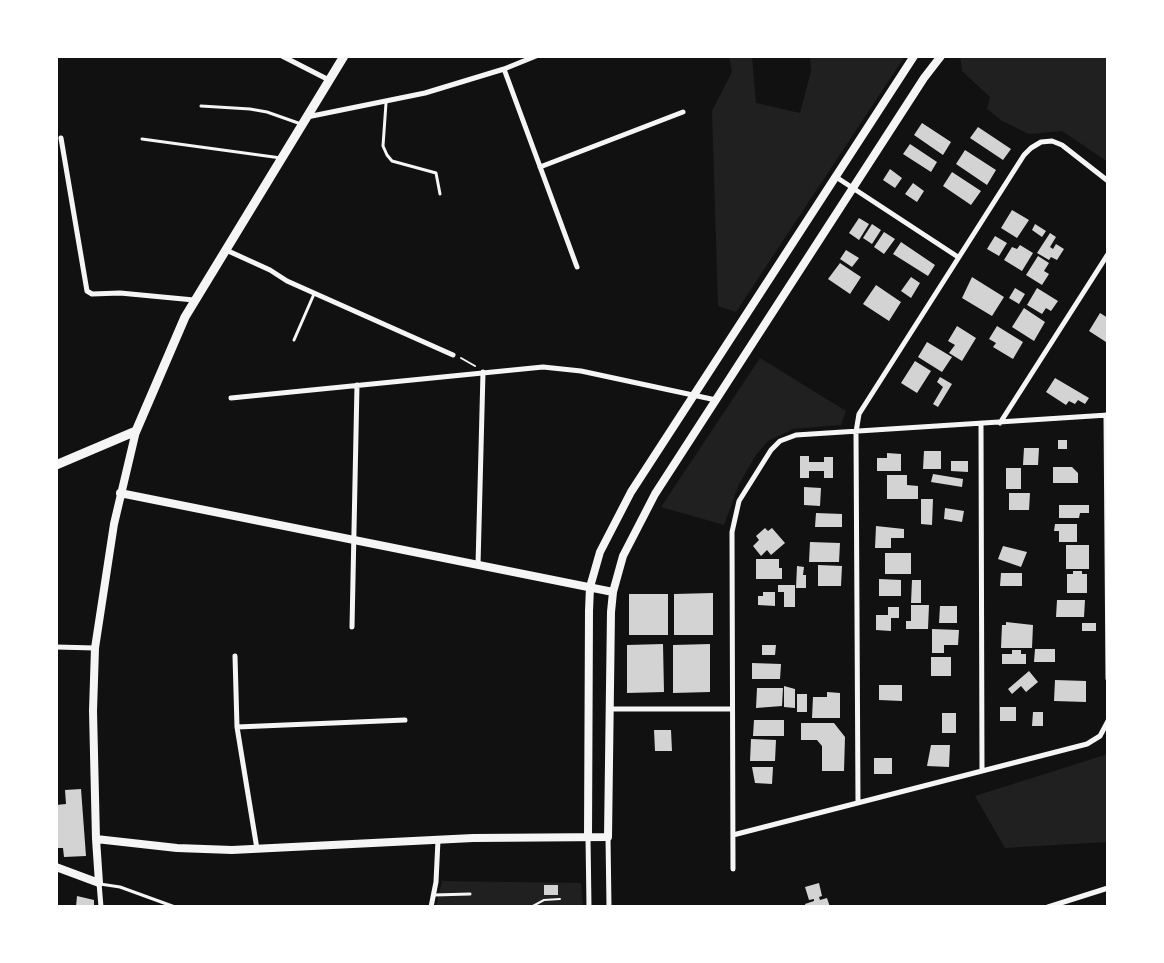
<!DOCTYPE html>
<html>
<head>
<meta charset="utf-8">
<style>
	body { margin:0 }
	#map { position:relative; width:1164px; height:963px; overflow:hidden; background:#111; font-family:"Fira Sans",sans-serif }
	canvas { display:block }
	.frame { position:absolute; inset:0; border:58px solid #fff; pointer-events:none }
</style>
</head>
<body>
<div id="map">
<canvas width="1164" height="963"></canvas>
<div class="frame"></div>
</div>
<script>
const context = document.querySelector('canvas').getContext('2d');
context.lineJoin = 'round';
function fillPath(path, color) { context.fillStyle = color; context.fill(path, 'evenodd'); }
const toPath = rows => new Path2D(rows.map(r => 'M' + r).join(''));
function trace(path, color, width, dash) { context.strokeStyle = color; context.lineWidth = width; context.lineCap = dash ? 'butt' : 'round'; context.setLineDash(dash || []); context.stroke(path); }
const green = toPath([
	[729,56,752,56,756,103,800,113,811,71,810,56,905,56,736,312,718,306,712,111,732,72],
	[960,56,1108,56,1108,162,1062,131,1029,134,1002,121,987,109,990,97,962,71],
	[760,358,846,411,841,425,793,429,768,441,756,455,739,484,724,525,661,507],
	[1108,754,1108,842,1005,848,975,796],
	[442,881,581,883,583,907,436,907]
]);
const building = toPath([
	[922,123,951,142,943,155,914,135],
	[978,127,1011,149,1003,160,970,138],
	[910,144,937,162,931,172,903,154],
	[965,150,996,170,987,185,956,164],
	[890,169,902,178,895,188,883,180],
	[952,172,981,191,971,205,943,186],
	[913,183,924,191,917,202,905,194],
	[1012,210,1029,220,1017,238,1001,228],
	[859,218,869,224,859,240,849,233],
	[872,224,881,230,872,244,863,238],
	[1035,224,1046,231,1042,237,1032,230],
	[884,232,895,239,884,254,874,247],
	[1050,233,1056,237,1050,247,1053,249,1056,244,1064,249,1057,260,1051,257,1049,260,1037,253],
	[995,236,1007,243,999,256,987,249],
	[901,242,935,265,928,276,893,254],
	[1020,245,1033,253,1022,271,1004,260,1012,247,1017,249],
	[846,250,859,258,852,267,840,259],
	[1038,256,1049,263,1044,271,1049,274,1042,285,1026,275],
	[840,263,861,277,850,294,828,279],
	[911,277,920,283,911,298,901,291],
	[972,277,1004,297,992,316,962,298],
	[876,285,901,302,889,321,863,304],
	[1015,288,1025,294,1019,304,1009,298],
	[1037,288,1058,301,1051,311,1046,308,1042,314,1027,305],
	[1024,308,1045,322,1034,341,1012,327],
	[1100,313,1108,318,1106,342,1089,331],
	[957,326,976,338,962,361,949,353,955,345,948,341],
	[997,326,1023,342,1013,359,993,347,996,343,989,339],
	[927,342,952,357,942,372,918,357],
	[915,361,931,371,917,393,901,383],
	[940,377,952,384,938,407,933,404,943,387,937,382],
	[1055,378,1089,398,1085,404,1078,400,1075,404,1069,401,1066,405,1046,392],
	[1058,440,1067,440,1067,449,1058,449],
	[1024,448,1039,448,1038,465,1023,465],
	[924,451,941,451,941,469,923,469],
	[887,453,901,454,901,471,877,471,877,458,887,458],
	[800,456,809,456,809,462,824,462,824,457,833,457,833,478,824,478,824,471,809,471,809,478,800,478],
	[951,461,968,461,968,472,951,471],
	[1053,467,1072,467,1078,473,1078,483,1053,483],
	[1006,468,1021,468,1021,489,1006,489],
	[933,474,963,479,962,487,931,482],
	[887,475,907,475,907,485,918,486,918,499,887,499],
	[804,487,821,488,820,506,804,505],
	[1009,493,1030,493,1029,510,1009,510],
	[921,499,933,499,932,525,921,524],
	[1059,505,1089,505,1089,513,1080,513,1079,518,1059,518],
	[945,508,964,511,962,522,944,519],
	[816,513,842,514,842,527,815,527],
	[1055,524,1077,524,1077,542,1059,542,1059,531,1054,531],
	[876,526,904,529,904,538,891,538,891,548,875,548],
	[765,528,768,531,772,528,785,543,771,555,767,550,761,556,753,546,759,540,756,536],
	[810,542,840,543,839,562,809,562],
	[1066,545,1089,545,1089,569,1066,569],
	[1003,546,1027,552,1021,567,998,559],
	[885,553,911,553,911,574,885,574],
	[756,559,779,559,779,568,782,568,782,579,756,579],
	[818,565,842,566,841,586,818,586],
	[797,566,804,567,803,575,806,575,806,588,796,588],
	[1073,571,1082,571,1082,574,1087,574,1087,593,1067,593,1067,574,1073,574],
	[1001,573,1022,573,1022,586,1000,586],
	[879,579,901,580,901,596,879,596],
	[912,580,921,580,921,603,911,603],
	[778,585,795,585,795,607,784,607,784,592,778,592],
	[763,592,775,592,775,606,758,605,758,596,763,596],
	[713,593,713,635,674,635,674,594],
	[629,594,668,594,668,635,629,635],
	[1057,600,1085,600,1084,617,1056,617],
	[911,605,929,605,928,629,906,629,906,621,911,621],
	[940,606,957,606,957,623,939,623],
	[888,607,899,607,899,618,891,618,891,631,876,630,876,615,888,615],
	[1006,622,1033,625,1032,648,1001,648,1002,625,1006,625],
	[1082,623,1096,623,1096,631,1082,631],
	[932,629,959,630,958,645,944,645,944,653,932,653],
	[663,644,664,692,627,693,627,645],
	[710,644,710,692,673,693,673,645],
	[762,645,776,645,775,655,762,655],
	[1035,649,1055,649,1055,662,1034,662],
	[1012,650,1021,650,1021,654,1026,654,1026,664,1002,664,1002,654,1012,654],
	[931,657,951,657,951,676,931,676],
	[752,663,781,664,780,679,752,679],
	[1029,671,1038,682,1026,692,1021,686,1012,694,1008,689],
	[1055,680,1086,681,1086,702,1054,701],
	[879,685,902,685,902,701,879,700],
	[784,686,795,689,795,708,784,707],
	[757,688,783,688,782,706,756,708],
	[827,692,840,693,840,718,812,718,813,697,827,697],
	[797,694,807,694,807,712,797,712],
	[1000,707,1016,707,1016,721,1000,721],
	[1033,712,1043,712,1043,726,1032,726],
	[942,713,956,713,956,733,942,733],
	[754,720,784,720,784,736,753,736],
	[801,723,834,723,845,737,844,771,822,771,822,746,817,740,801,740],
	[654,730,671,730,672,751,655,751],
	[751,739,776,740,775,761,750,761],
	[931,745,950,745,949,767,927,766],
	[874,758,892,758,892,774,874,774],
	[752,767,773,767,772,784,755,783],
	[81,789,86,856,64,857,63,848,56,848,56,805,66,804,65,790],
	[819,883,822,896,819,897,820,900,827,898,830,907,806,907,805,904,814,901,814,899,809,900,805,887],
	[544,885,558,885,558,895,544,895],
	[77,896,94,900,94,907,76,907]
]);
const path = toPath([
	[461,358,475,366],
	[531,907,544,900,560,899]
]);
const service = toPath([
	[386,103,383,146,387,155,392,161,436,173,440,194],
	[201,106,250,109,267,112,301,124],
	[142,139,281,158],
	[294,340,314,294],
	[100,884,120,887,175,907],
	[434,895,470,894]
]);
const minor = toPath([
	[282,56,329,80],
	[504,69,577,267],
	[307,117,425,93,504,69,536,56],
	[61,138,87,291,92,294,120,293,194,300],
	[540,167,683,112],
	[836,177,958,257],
	[226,250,270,270,287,281,453,355],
	[231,398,543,367,581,371,716,400],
	[1106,415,1108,679],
	[1000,423,1108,254],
	[981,424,982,771],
	[478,565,483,372],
	[352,627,357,385],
	[56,647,95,648],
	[235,656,237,727,257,849],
	[609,709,732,709],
	[237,727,405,720],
	[858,803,856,432,859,414,1024,155,1031,148,1041,142,1052,141,1062,145,1108,181],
	[733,835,1087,744,1100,736,1108,721],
	[588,837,589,907],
	[608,837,609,907],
	[733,869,732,532,739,501,771,450,780,441,796,435,1108,415],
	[99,883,101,907],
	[431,907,436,882,438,840],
	[1048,907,1108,888]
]);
const tertiary = toPath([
	[120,493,613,592],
	[588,837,589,611,590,587,600,552,631,492,914,56],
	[96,839,177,848,232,850,473,838,608,837,611,612,613,592,623,556,655,494,924,78,941,56],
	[56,867,99,883,96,839,93,711,95,648,114,524,136,431]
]);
const secondary = toPath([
	[56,465,136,431,185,317,344,56]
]);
fillPath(green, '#202020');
fillPath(building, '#d3d3d3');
trace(path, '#f5f5f5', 2);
trace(service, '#f5f5f5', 3);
trace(minor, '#f5f5f5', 5);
trace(tertiary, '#f5f5f5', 8);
trace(secondary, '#f5f5f5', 9);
</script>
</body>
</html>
